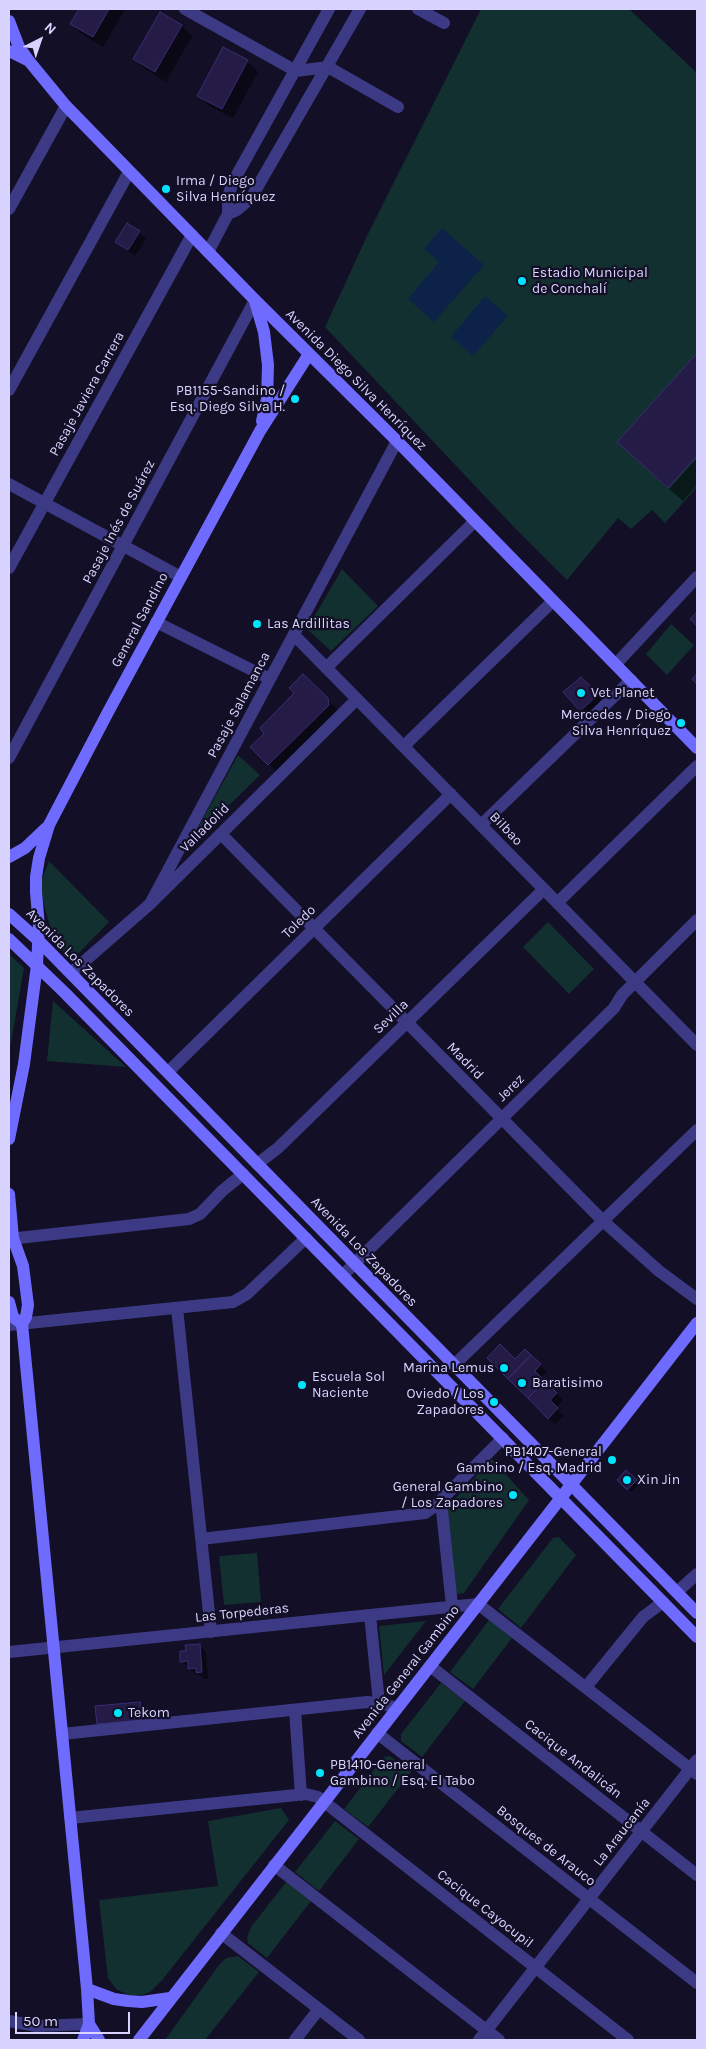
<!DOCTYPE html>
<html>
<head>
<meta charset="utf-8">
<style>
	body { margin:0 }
	#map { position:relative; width:706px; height:2049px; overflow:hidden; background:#130f26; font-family:Karla,sans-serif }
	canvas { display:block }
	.frame { position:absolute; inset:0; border:10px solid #d9d4ff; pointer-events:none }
	.north { position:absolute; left:15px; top:15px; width:50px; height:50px; -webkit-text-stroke:4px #130f26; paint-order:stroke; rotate:41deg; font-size:14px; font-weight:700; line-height:20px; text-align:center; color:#d9d4ff }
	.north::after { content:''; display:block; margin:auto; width:18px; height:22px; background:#d9d4ff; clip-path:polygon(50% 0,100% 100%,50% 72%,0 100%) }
	.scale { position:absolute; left:15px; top:2012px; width:115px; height:22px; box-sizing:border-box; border:2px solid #d9d4ff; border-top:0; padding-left:6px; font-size:15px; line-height:18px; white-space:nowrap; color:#d9d4ff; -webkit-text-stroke:4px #130f26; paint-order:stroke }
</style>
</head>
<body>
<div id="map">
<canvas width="706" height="2049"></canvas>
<div class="frame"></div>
<div class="north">N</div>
<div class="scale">50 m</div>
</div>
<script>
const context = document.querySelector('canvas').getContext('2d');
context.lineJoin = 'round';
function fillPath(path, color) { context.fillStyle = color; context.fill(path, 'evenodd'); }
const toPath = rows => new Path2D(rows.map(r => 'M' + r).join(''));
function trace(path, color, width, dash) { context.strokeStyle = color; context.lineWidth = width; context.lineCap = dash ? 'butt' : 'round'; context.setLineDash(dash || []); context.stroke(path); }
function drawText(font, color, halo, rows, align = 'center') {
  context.font = font + ' Karla,sans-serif'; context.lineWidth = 4.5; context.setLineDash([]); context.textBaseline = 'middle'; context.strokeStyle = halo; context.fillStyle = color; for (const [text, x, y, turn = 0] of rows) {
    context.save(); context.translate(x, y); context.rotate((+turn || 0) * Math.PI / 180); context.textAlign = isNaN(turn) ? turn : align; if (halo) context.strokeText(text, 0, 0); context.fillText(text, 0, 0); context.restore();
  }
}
const green = toPath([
	[481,9,629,9,697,73,697,487,665,523,652,510,631,529,618,518,567,580,512,525,325,327,368,234],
	[342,569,378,606,331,651,307,629],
	[671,624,694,645,667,675,646,654],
	[238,755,260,775,189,844],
	[49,861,109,922,72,960,55,944,39,887],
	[548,922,594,969,569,994,523,947],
	[9,954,24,968,9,1054],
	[53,1001,126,1067,47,1061],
	[492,1459,529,1500,464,1593,447,1596,437,1518],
	[559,1537,576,1555,521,1628,498,1609,553,1538],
	[257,1553,261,1602,224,1605,219,1556],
	[489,1620,512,1638,473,1689,450,1672],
	[426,1621,384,1675,379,1626],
	[441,1683,465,1701,422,1757,401,1741,401,1734],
	[390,1756,411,1772,368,1827,344,1809,384,1757],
	[281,1808,289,1820,163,1979,150,1992,143,1995,128,1995,116,1989,108,1978,99,1900,218,1886,208,1821],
	[335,1821,359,1839,319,1891,295,1872],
	[286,1882,311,1901,267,1958,248,1943,247,1937,251,1927],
	[238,1956,259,1972,205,2040,165,2040,219,1965,226,1958]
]);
const water = toPath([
	[442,228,484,265,434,322,408,299,439,262,424,249],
	[485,296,508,316,473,356,451,337]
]);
const shadow = toPath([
	[80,9,125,9,103,47,82,34,71,24],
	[160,14,182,26,192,36,166,82,145,69,134,59],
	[224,49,247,61,258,72,233,118,209,106,199,95],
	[139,232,146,239,135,256,117,242],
	[697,355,697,454,667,488,618,442],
	[697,458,697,485,683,501,669,489],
	[303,675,338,710,279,774,252,747,265,734,296,693],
	[581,678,605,701,588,716,581,710],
	[525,1350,547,1372,541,1378,563,1400,556,1408,564,1416,555,1424,488,1358,515,1361],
	[626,1472,639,1484,631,1492,619,1480],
	[199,1645,206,1652,208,1679,204,1679,200,1675,196,1675,182,1661,187,1652],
	[140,1704,146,1710,148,1726,105,1730,98,1723]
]);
const building = toPath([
	[79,9,109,9,93,37,70,24,79,9],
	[160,12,182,25,155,72,133,59,160,12],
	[223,47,248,60,222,109,197,96,223,47],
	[127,223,140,231,128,250,115,242,127,223],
	[697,353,697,456,668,488,617,442,697,353],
	[697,612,697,626,690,619,697,612],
	[697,673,697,684,692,679,697,673],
	[303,674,328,698,329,705,268,765,250,747,264,734,260,728,294,693,289,688,303,674],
	[581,677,599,694,580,711,563,692,581,677],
	[500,1344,515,1359,525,1349,531,1355,508,1379,487,1358,500,1344],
	[531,1355,541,1364,535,1371,545,1381,528,1398,508,1379,531,1355],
	[545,1381,557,1393,550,1400,558,1408,548,1419,528,1398,545,1381],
	[626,1470,637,1480,627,1490,617,1480,626,1470],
	[200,1644,202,1672,196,1673,196,1668,188,1669,188,1661,180,1662,180,1651,186,1651,185,1645,200,1644],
	[140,1702,142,1720,97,1724,95,1706,140,1702]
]);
const street = toPath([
	[185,9,296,71,328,67,398,107],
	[418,9,444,23],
	[9,209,66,106],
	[228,214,237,210,251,198,360,9],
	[208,252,228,214,228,197,233,182,329,9],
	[9,390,129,172],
	[9,484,181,577],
	[9,568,192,235],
	[156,622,270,679],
	[294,635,697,1045],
	[616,664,697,577],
	[326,668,475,521],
	[404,746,553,601],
	[9,758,255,300],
	[481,825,631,680],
	[221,834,603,1221,659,1271,697,1299],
	[557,903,697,766],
	[150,904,397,441],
	[71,973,150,904,357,699],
	[168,1072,451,794],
	[257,1164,278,1148,544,889],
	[9,1239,189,1219,200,1214,222,1191,243,1174],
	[343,1275,614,1008,622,995,697,920],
	[177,1308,211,1632],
	[9,1325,233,1302,247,1294,306,1238],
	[454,1365,697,1130],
	[441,1501,452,1606],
	[201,1539,425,1513,435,1506,503,1438],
	[677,1592,697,1574],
	[370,1615,379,1703],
	[9,1652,478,1604,697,1774],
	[430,1666,697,1875],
	[586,1687,643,1617,663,1602],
	[295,1710,301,1795],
	[377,1733,697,1983],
	[62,1734,367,1702,384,1704,396,1708],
	[70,1818,306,1794,318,1797,628,2040],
	[274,1865,499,2040],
	[221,1933,359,2040],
	[9,2021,36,2026,89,2024],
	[295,2040,319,2009],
	[479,2040,697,1760]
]);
const secondary = toPath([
	[9,21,19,47,29,61,66,106,255,300,397,441,697,748],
	[9,51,29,61],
	[255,301,264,332,268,365,267,399,262,421],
	[9,857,25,848,46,828],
	[9,914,39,941,697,1613],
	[9,939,65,993,697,1637],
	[9,1139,24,1064,37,965,39,927,36,892,36,877,39,858,49,825,107,714,260,431,309,354],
	[9,1194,13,1238,23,1266,28,1305,26,1317,22,1324,87,1989,89,2024,83,2040],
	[9,1302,13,1317,22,1324],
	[87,1989,114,1999,128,2001,142,2002,170,1998],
	[89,2024,99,2040],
	[139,2040,697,1323]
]);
const markers = [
	[166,189,5,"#00e5ff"],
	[522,281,5,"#00e5ff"],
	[295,399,5,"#00e5ff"],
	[257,624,5,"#00e5ff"],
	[581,693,5,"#00e5ff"],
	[681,723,5,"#00e5ff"],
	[504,1368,5,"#00e5ff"],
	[522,1383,5,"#00e5ff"],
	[302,1385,5,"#00e5ff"],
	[494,1402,5,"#00e5ff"],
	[612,1460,5,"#00e5ff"],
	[627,1480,5,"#00e5ff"],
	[513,1495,5,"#00e5ff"],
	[118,1713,5,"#00e5ff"],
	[320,1773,5,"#00e5ff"]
];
const poiNames = [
	["Irma / Diego",176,181],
	["Silva Henríquez",176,197],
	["Estadio Municipal",532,273],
	["de Conchalí",532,289],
	["PB1155-Sandino /",285,391,"right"],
	["Esq. Diego Silva H.",285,407,"right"],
	["Las Ardillitas",267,624],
	["Vet Planet",591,693],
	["Mercedes / Diego",671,715,"right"],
	["Silva Henríquez",671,731,"right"],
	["Marina Lemus",494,1368,"right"],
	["Escuela Sol",312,1377],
	["Naciente",312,1393],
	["Baratisimo",532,1383],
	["Oviedo / Los",484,1394,"right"],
	["Zapadores",484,1410,"right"],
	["PB1407-General",602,1452,"right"],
	["Gambino / Esq. Madrid",602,1468,"right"],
	["Xin Jin",637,1480],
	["General Gambino",503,1487,"right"],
	["/ Los Zapadores",503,1503,"right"],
	["Tekom",128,1713],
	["PB1410-General",330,1765],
	["Gambino / Esq. El Tabo",330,1781]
];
const streetNames = [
	["Avenida Diego Silva Henríquez",356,380,45],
	["Pasaje Javiera Carrera",87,394,-61],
	["Pasaje Inés de Suárez",119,522,-62],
	["General Sandino",140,620,-62],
	["Pasaje Salamanca",239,705,-62],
	["Valladolid",205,828,-45],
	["Bilbao",506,829,46],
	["Toledo",299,922,-44],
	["Avenida Los Zapadores",80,963,45],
	["Sevilla",391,1017,-44],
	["Madrid",465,1061,46],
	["Jerez",511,1088,-45],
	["Avenida Los Zapadores",364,1252,46],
	["Las Torpederas",242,1613,-6],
	["Avenida General Gambino",406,1672,-52],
	["Cacique Andalicán",573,1759,38],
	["La Araucanía",622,1832,-52],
	["Bosques de Arauco",546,1846,38],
	["Cacique Cayocupil",485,1909,38]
];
fillPath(green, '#12302f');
fillPath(water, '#0c2248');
fillPath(shadow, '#0007');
fillPath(building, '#241b47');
trace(building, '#3b2d73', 1);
trace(street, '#3d3a85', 12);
trace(secondary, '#6f6bff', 12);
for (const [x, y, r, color] of markers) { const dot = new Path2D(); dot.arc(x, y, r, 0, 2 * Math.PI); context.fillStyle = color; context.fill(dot); trace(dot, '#130f26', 2); }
drawText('14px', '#d9d4ff', '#130f26', poiNames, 'left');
drawText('14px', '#d9d4ff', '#130f26', streetNames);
</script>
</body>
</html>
